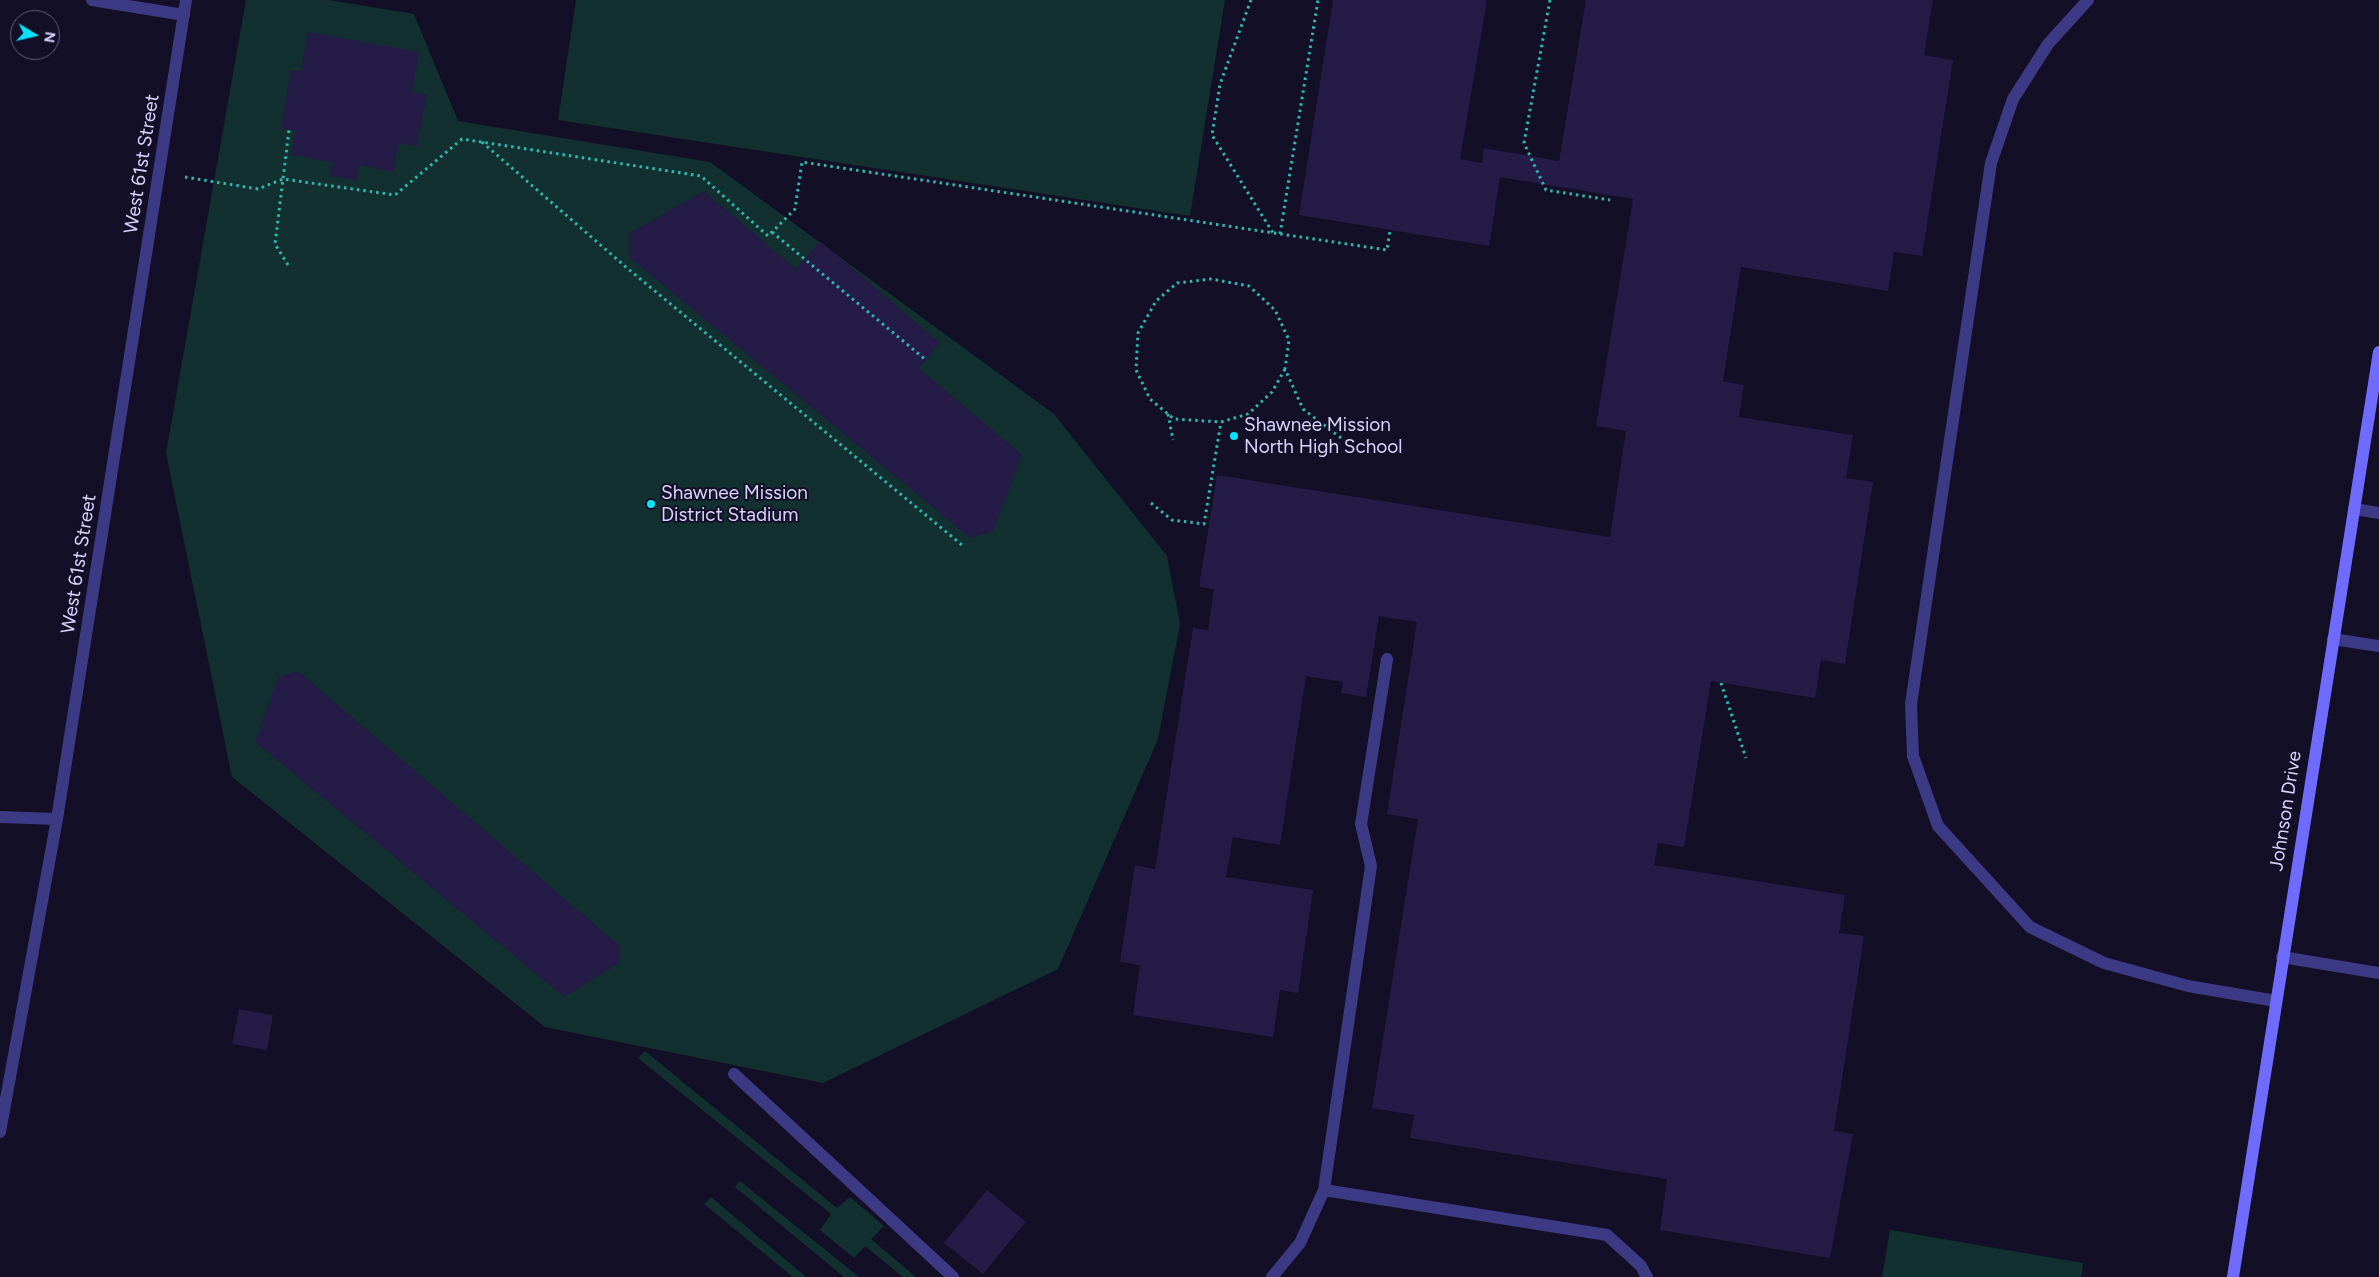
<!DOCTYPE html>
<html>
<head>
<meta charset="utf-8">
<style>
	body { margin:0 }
	#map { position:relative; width:2379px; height:1277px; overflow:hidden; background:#130f26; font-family:Figtree,sans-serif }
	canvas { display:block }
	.north { position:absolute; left:10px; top:10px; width:50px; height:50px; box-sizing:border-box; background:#130f26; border:1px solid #625e7d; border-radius:50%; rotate:99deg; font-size:14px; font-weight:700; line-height:20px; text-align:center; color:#d9d4ff }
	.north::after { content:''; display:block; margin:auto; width:18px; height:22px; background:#00e5ff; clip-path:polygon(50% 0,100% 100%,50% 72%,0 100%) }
</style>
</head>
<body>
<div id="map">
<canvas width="2379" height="1277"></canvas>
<div class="north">N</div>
</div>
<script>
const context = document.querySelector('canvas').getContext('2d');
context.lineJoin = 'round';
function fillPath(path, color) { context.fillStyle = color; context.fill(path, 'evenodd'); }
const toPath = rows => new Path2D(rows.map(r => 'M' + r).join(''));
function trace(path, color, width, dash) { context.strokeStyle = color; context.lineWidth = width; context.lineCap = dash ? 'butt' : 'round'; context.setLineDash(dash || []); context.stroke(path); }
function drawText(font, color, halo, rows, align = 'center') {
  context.font = font + ' Figtree,sans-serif'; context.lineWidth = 4; context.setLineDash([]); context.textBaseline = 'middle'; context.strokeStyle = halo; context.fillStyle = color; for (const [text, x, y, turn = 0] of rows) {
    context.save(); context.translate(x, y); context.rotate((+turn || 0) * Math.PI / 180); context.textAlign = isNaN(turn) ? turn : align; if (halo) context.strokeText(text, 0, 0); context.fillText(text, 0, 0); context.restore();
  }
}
const green = toPath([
	[246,0,329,0,414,14,458,121,710,162,1054,414,1167,556,1180,624,1158,739,1058,969,823,1083,545,1027,232,777,166,453],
	[576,0,1225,0,1190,216,558,120],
	[645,1051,837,1208,850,1197,884,1226,871,1239,916,1277,903,1277,865,1246,854,1258,820,1230,831,1214,638,1058],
	[740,1181,859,1277,844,1277,735,1187],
	[711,1197,806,1277,793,1277,704,1204],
	[1890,1230,2083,1263,2081,1277,1882,1277]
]);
const building = toPath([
	[1333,0,1487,0,1460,159,1482,163,1484,148,1559,161,1586,0,1933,0,1924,55,1953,60,1922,256,1894,252,1888,291,1741,267,1723,381,1744,385,1739,417,1853,435,1846,478,1873,482,1845,664,1821,660,1815,698,1711,681,1684,847,1658,843,1654,865,1845,895,1839,933,1864,936,1834,1131,1853,1134,1830,1258,1660,1230,1667,1179,1410,1138,1414,1115,1372,1108,1418,819,1387,814,1417,622,1379,616,1366,697,1341,693,1343,682,1306,676,1280,845,1233,837,1226,877,1313,890,1298,993,1280,990,1273,1037,1133,1015,1140,965,1120,962,1135,865,1155,869,1193,628,1208,630,1214,589,1199,587,1217,475,1610,537,1626,431,1596,426,1633,199,1500,177,1489,246,1299,215],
	[308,32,419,52,412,92,427,95,417,146,399,143,393,172,359,165,356,180,330,176,332,162,291,155,295,131,281,128,291,70,301,71],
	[704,191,796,269,820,241,940,343,919,368,1022,455,993,531,970,538,629,257,629,233],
	[298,671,620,946,619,963,564,997,255,742,278,677],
	[239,1009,273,1015,267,1050,232,1044],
	[987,1190,1026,1222,983,1274,944,1243]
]);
const path = toPath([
	[1251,0,1220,84,1212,135,1273,233],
	[1550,0,1524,143,1546,190,1610,200],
	[482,142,627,268,962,545],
	[185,177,258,189,283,179,395,195,462,139,701,176,768,236,795,209,802,162,1387,250,1390,230],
	[772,232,926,360],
	[1280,234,1318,0],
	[288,265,275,244,289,130],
	[1285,369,1272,392,1248,414,1221,422,1174,419,1150,399,1136,370,1138,333,1156,301,1177,283,1211,279,1249,286,1275,310,1289,340,1285,369,1303,409,1341,438],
	[1168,414,1173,440],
	[1151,503,1172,520,1204,524,1221,422],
	[1721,683,1746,758]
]);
const service = toPath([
	[2088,0,2048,44,2013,99,1991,163,1911,704,1913,756,1938,826,2030,927,2104,963,2188,986,2276,1001],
	[2354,509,2379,513],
	[2333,639,2379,646],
	[734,1074,953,1277],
	[1324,1190,1371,866,1361,824,1387,659],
	[1272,1277,1300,1243,1324,1190,1607,1235,1641,1266,1647,1277]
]);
const minor = toPath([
	[92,0,184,15],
	[0,817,57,819],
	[2282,957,2379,973],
	[0,1132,57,819,186,0]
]);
const secondary = toPath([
	[2233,1277,2379,352]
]);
const markers = [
	[1234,436,5,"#00e5ff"],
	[651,504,5,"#00e5ff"]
];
const streetNames = [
	["West 61st Street",142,164,-81],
	["West 61st Street",79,564,-81],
	["Johnson Drive",2286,811,-81]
];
const poiNames = [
	["Shawnee Mission",1244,425],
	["North High School",1244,447],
	["Shawnee Mission",661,493],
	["District Stadium",661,515]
];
fillPath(green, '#12302f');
fillPath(building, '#241b47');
trace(path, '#2fb8b0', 3, [2.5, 4]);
trace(service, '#3d3a85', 12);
trace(minor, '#3d3a85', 12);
trace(secondary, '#6f6bff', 12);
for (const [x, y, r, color] of markers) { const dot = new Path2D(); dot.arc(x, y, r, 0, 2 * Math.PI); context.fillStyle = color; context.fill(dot); trace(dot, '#130f26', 2); }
drawText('19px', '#d9d4ff', '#130f26', streetNames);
drawText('19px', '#d9d4ff', '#130f26', poiNames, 'left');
</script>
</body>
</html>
